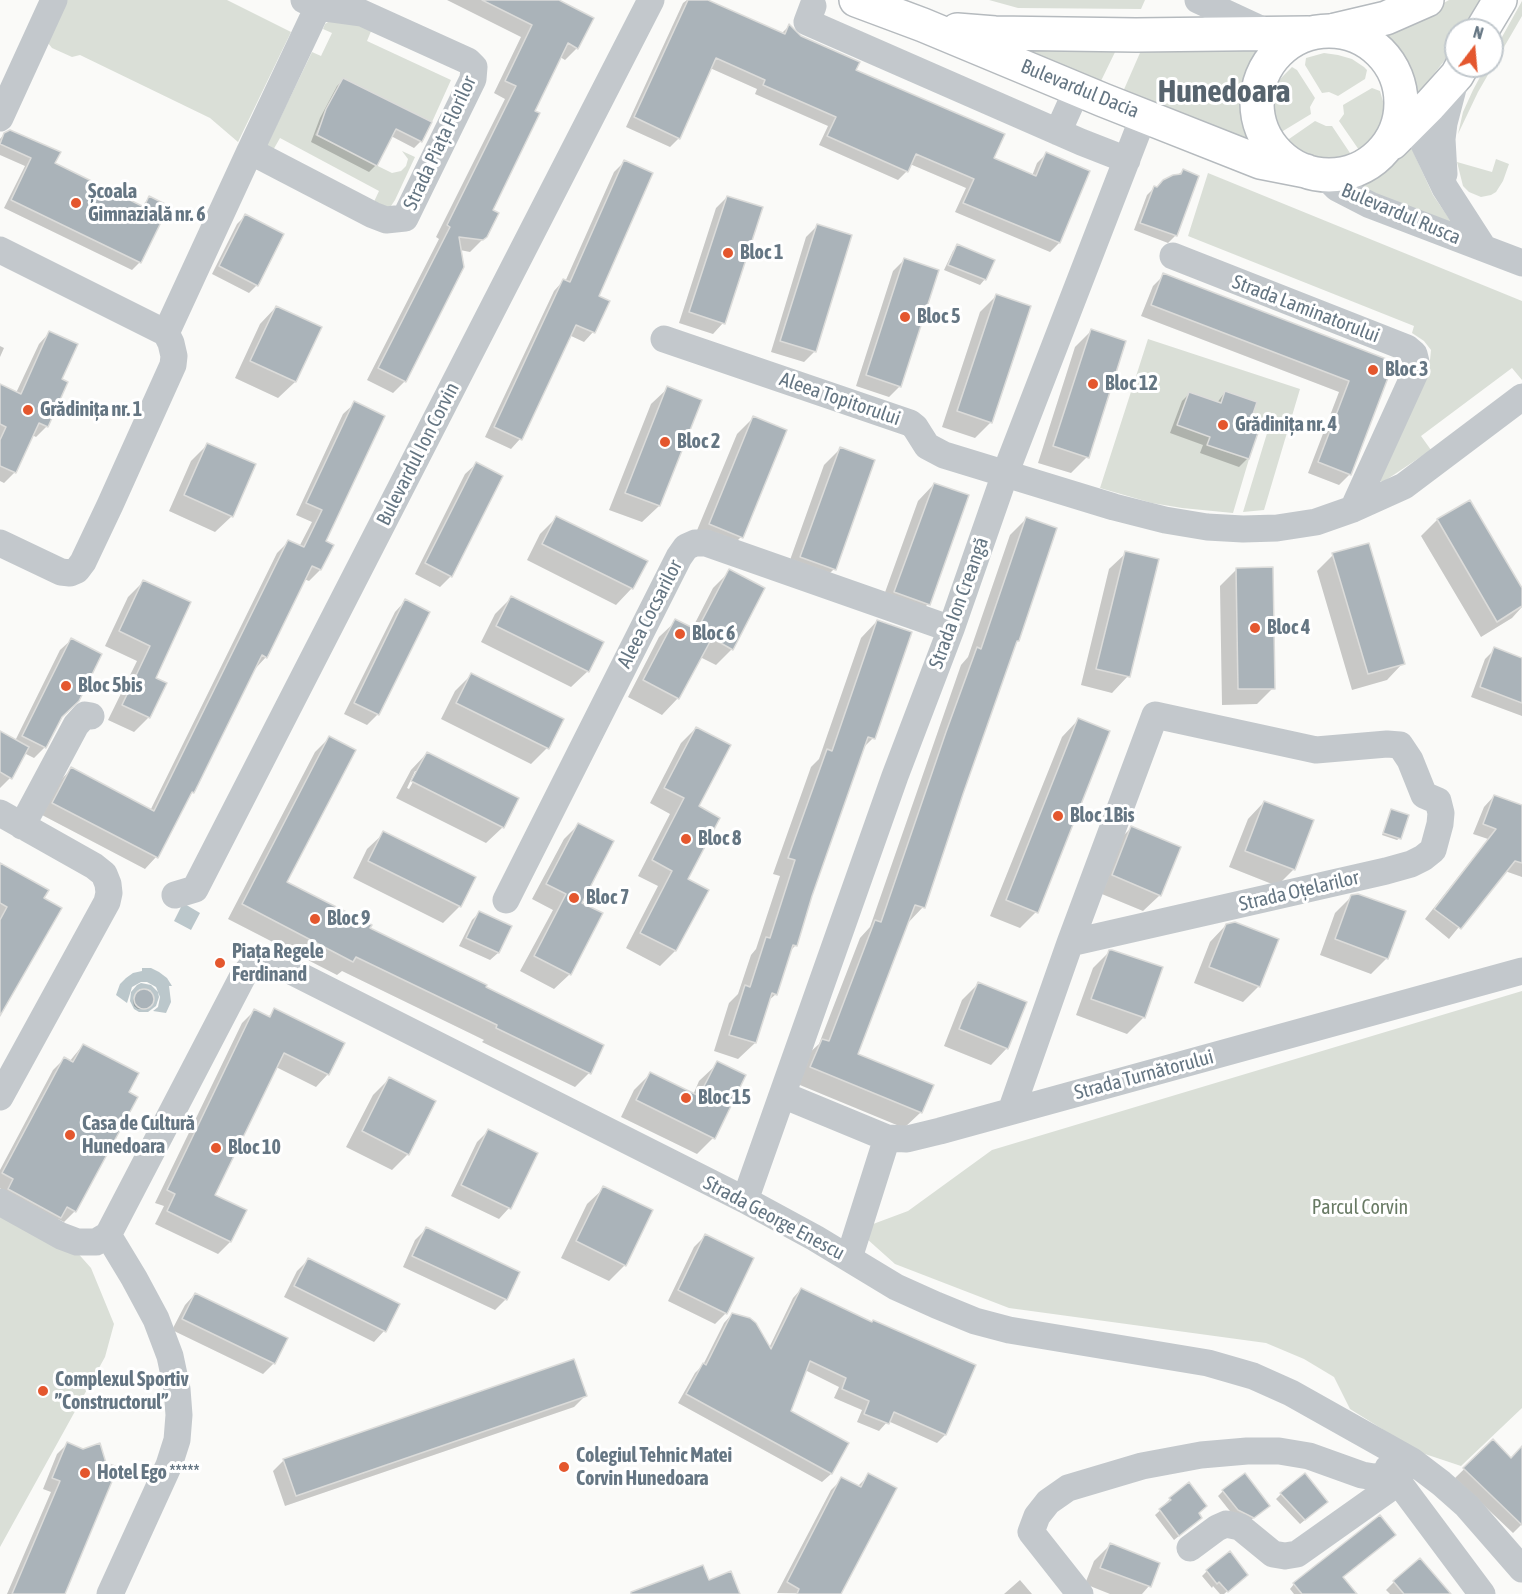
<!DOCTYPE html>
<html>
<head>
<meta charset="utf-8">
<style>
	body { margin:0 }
	#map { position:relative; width:1522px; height:1594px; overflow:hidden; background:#fafaf8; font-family:"Asap Condensed",sans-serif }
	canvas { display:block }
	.north { position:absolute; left:1444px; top:18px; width:60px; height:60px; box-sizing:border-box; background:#fff; border:2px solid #c1c8cd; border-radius:50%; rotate:16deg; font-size:16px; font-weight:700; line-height:24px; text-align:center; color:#657683 }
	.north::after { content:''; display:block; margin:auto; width:21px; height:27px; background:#e4572e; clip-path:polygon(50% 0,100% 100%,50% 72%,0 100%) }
</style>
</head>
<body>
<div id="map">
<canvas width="1522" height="1594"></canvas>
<div class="north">N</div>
</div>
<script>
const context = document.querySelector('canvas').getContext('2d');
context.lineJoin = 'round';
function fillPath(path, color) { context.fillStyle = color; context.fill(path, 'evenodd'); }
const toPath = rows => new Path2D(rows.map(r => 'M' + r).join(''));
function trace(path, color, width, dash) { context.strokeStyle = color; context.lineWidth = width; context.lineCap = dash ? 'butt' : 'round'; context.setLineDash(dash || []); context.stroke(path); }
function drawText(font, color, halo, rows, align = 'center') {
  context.font = font + ' "Asap Condensed",sans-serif'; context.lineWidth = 6; context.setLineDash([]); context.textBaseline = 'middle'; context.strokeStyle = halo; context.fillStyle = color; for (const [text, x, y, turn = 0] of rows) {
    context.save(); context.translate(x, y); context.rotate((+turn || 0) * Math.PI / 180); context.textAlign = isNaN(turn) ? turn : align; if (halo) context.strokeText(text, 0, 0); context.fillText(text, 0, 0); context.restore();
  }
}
const green = toPath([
	[67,0,227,0,291,32,238,142,210,118,80,55,72,57,52,48,48,43],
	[989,0,1145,0,1141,9,1018,8],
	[1449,0,1485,0,1467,30,1456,30,1456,46,1418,94,1402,60,1394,48,1379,35,1435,8],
	[1522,1,1522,16,1478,92,1458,134,1463,112,1473,90,1486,66,1492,66,1492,55],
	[331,20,374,24,367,41,451,80,432,122,343,78,315,135,392,173,401,171,406,166,408,159,402,151,415,157,395,200,389,209,372,206,379,191,280,138,272,152,267,145,312,52,321,56,332,33,323,29,325,24],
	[998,42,1118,46,1099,85],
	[1284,42,1265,59,1255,75,1250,90,1248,120,1251,135,1260,150,1122,94,1143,46],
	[1324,53,1338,55,1352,59,1364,67,1367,70,1365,79,1338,96,1329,92,1322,93,1305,65,1306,58],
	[1292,67,1297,70,1315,98,1310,107,1311,114,1283,131,1275,131,1271,108,1273,94,1278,81],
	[1372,88,1380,91,1384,105,1383,120,1379,133,1364,153,1359,150,1339,121,1344,114,1343,105],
	[1315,121,1326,126,1332,126,1350,153,1351,161,1334,166,1320,166,1294,156,1286,148,1289,139],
	[1411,147,1433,195,1459,233,1351,184,1364,181,1382,170],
	[1496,159,1509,164,1503,181,1496,192,1491,195,1481,197,1469,192,1463,186,1457,162,1492,172],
	[1208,173,1522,301,1522,380,1512,368,1421,436,1431,450,1383,482,1379,481,1377,477,1430,360,1431,350,1424,341,1412,333,1414,326,1188,236],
	[1148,339,1300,389,1264,510,1243,512,1268,430,1266,425,1252,418,1257,402,1225,391,1221,403,1189,392,1177,425,1210,437,1208,445,1249,459,1233,513,1182,508,1152,503,1100,488],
	[1522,991,1522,1408,1461,1466,1419,1452,1350,1409,1334,1377,1304,1359,1266,1343,1009,1308,895,1264,857,1230,908,1211,992,1150],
	[0,1208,75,1250,91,1268,114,1324,105,1357,0,1547]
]);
const water = toPath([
	[183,903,200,913,191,930,174,921],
	[142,968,151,968,159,972,167,978,172,986,169,986,171,1002,166,1013,153,1011,158,1007,160,997,156,987,147,982,141,982,132,987,127,1003,116,995,120,984,126,978,133,973,142,971],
	[141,983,151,985,158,992,159,997,156,1006,148,1012,139,1012,134,1009,130,1001,131,992,137,985],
	[140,989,150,990,153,995,152,1004,147,1008,140,1008,136,1003,135,997]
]);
const shadow = toPath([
	[447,0,555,0,577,48,565,60,560,57,533,112,491,211,486,236,470,252,460,250,462,267,405,381,393,393,367,380,439,239,436,237,505,99,494,93,521,37],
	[687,0,705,0,781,34,789,26,794,33,992,159,1032,176,1037,163,1046,154,1088,172,1059,243,1050,252,955,212,966,188,910,164,907,171,898,180,819,145,828,126,755,94,757,89,710,68,679,138,670,147,626,127,683,3],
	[344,79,421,141,414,148,391,136,376,165,369,172,311,142,320,118,337,86],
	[4,134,53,164,141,207,149,198,140,262,132,270,4,208,25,166,0,155,0,139],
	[624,162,597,296,593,332,584,342,569,335,520,439,511,449,485,437,554,291,563,281,565,282,614,172],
	[1183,171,1198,176,1175,236,1168,243,1134,230,1147,195,1154,188,1157,189],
	[727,197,723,323,713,334,679,323,716,208],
	[245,216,257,285,249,293,212,274,237,224],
	[817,226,815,351,804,362,771,352,806,237],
	[958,246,993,261,985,279,980,285,944,270,953,251],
	[904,260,900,386,889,397,856,386,893,271],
	[1164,275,1392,363,1350,474,1339,485,1308,473,1339,392,1141,316,1153,286],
	[996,296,991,422,975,438,942,427,980,312],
	[276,307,320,328,295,382,278,398,235,378,260,324],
	[1091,331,1087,457,1071,473,1038,463,1075,347],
	[49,333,60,380,47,426,36,437,32,435,15,472,4,483,0,481,0,386,16,393,39,344],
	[0,346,4,348,0,357],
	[668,388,700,400,659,506,642,522,609,510,651,404],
	[1225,392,1247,427,1257,431,1247,459,1239,467,1200,453,1203,445,1170,433,1182,401,1190,393,1217,403],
	[355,403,324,541,320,570,309,581,304,579,266,657,255,669,193,792,187,797,156,857,145,869,42,815,60,781,71,769,150,811,277,553,289,541,299,547,312,522,296,515,343,414],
	[753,418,741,537,725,553,693,540,737,434],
	[208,444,232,516,215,532,169,511,191,461],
	[840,449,834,569,818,585,785,574,824,465],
	[476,464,451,576,440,587,415,574,465,474],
	[934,484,928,604,912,620,879,609,918,501],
	[1469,502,1522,591,1522,607,1512,618,1481,637,1421,536,1437,520],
	[557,517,632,588,616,605,527,560,540,534],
	[1026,519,1018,640,1015,643,923,907,907,924,856,1054,932,1086,920,1113,904,1128,795,1083,806,1056,819,1044,860,938,870,927,961,665,968,657,1010,535],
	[1126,553,1128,676,1112,693,1081,685,1109,569],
	[1333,555,1403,663,1387,680,1352,690,1317,571],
	[1237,569,1273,688,1257,704,1222,705,1220,586],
	[730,571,732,649,716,665,700,657,678,698,662,715,628,697,659,637,676,621,692,629,713,588],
	[143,582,154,678,165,684,148,718,134,732,108,720,137,661,105,646,128,597],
	[512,597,588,671,571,687,481,642,495,614],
	[405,601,378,714,367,725,344,714,395,612],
	[877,621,873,738,862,749,810,896,795,946,789,952,776,994,767,1002,755,1043,738,1059,714,1051,729,1003,738,994,751,955,756,949,780,876,773,874,811,767,819,759,861,638],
	[71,640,61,716,45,747,34,758,24,753,10,778,0,788,0,733,15,741,60,650],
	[1495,649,1522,659,1522,716,1471,697,1485,659],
	[471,675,547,748,531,764,441,719,455,691],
	[1078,720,1036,912,1020,928,990,916,1062,737],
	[696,728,697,807,686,879,707,890,675,951,660,966,626,948,658,886,638,876,670,814,650,803,681,743],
	[329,738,285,882,368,929,484,988,589,1073,575,1087,482,1042,484,1040,342,971,337,975,228,919,315,752],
	[427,753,503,827,486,843,396,798,411,770],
	[415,771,419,771,409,789,407,788],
	[1494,796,1522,807,1522,877,1505,871,1449,939,1425,919,1488,839,1473,834,1484,807],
	[1264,802,1294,869,1277,886,1229,867,1248,819],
	[1392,811,1400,838,1397,840,1382,835],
	[579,824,580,903,570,974,554,989,520,971,553,910,532,899,564,839],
	[1131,828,1160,895,1143,911,1097,892,1115,844],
	[384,833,474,878,459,907,443,923,353,878,367,849],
	[0,864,42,898,0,1013],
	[1352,896,1387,958,1371,974,1320,955,1335,913],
	[480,912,510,927,498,953,490,960,459,946,472,920],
	[1226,925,1259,986,1243,1002,1194,983,1210,942],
	[1109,952,1161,968,1143,1018,1127,1034,1076,1015,1093,968],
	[978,984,1007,1048,991,1065,944,1046,962,1000],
	[141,991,146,991,153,997,152,1001,143,1009,138,1009,134,1006,133,1000],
	[275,1010,328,1074,316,1087,276,1067,213,1195,245,1211,230,1242,218,1254,155,1224,164,1206,155,1203,242,1023,254,1011,268,1017],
	[83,1045,75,1211,64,1222,58,1219,49,1228,0,1188,0,1170,53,1070,64,1059,69,1062],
	[716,1065,713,1138,697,1154,621,1117,634,1090,650,1074,693,1095,699,1081],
	[389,1079,408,1154,392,1170,346,1147,373,1095],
	[488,1131,509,1208,499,1219,451,1196,477,1142],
	[604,1188,625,1265,609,1281,561,1258,587,1204],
	[426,1229,506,1299,495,1310,403,1267,415,1240],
	[705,1236,726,1313,715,1324,668,1301,694,1247],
	[308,1260,384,1331,374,1342,284,1297,297,1271],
	[801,1289,871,1324,945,1435,937,1443,888,1421,879,1431,857,1422,862,1410,834,1398,839,1387,805,1370,789,1411,847,1443,831,1474,822,1482,678,1403,695,1373,703,1365,724,1323,732,1314,769,1348,793,1298],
	[195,1294,274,1363,263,1374,172,1330,185,1305],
	[585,1396,574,1407,285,1506,273,1471,284,1460],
	[1493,1441,1511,1460,1522,1448,1522,1524,1513,1533,1455,1478],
	[67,1444,64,1594,7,1594,51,1492,43,1489,57,1454],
	[869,1475,839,1594,777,1593,831,1490,842,1479,858,1486],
	[1223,1491,1263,1511,1248,1522,1233,1515,1218,1496],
	[1281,1494,1321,1507,1300,1524,1276,1499],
	[1170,1499,1197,1514,1195,1523,1174,1540,1155,1515,1166,1505,1165,1504],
	[1110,1545,1158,1563,1149,1586,1142,1594,1110,1594,1085,1584,1094,1561],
	[1207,1571,1241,1579,1224,1594,1220,1594,1213,1586,1212,1588,1202,1576],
	[1020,1580,1032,1594,1004,1594],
	[1394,1582,1449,1594,1390,1594,1386,1590],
	[1294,1584,1355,1594,1294,1594,1290,1589]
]);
const building = toPath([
	[482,0,559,0,594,18,578,49,568,43,535,111,540,113,493,210,499,213,487,237,483,240,459,237,464,267,406,382,378,368,450,227,447,225,516,86,505,81,532,25,482,0],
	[688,0,708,0,785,34,789,24,801,36,860,62,856,70,1005,134,994,158,1036,176,1046,152,1090,171,1060,243,963,203,974,179,916,154,908,172,827,136,836,117,763,85,765,80,716,58,680,139,634,117,688,0],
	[343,78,432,122,422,142,396,129,377,166,317,135,326,109,343,78],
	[10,130,61,152,55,163,144,207,149,196,169,206,141,263,11,200,31,158,0,144,4,133,10,130],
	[624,160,653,173,599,296,610,301,595,333,576,325,522,440,494,427,563,279,570,282,624,160],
	[1183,169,1199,176,1177,236,1140,223,1154,186,1157,187,1163,180,1173,175,1181,174,1183,169],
	[727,196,763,207,725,324,689,312,727,196],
	[245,214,284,234,258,286,219,266,245,214],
	[817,224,852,235,816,352,780,341,817,224],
	[957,244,995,260,986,280,948,265,957,244],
	[904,258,939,270,901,387,866,375,904,258],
	[1163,273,1394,362,1351,475,1318,462,1349,381,1151,305,1163,273],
	[996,294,1031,306,992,423,957,411,996,294],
	[276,306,322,327,296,382,250,361,276,306],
	[1091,329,1126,341,1089,458,1053,446,1091,329],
	[49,331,78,344,62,379,68,382,48,427,39,423,16,473,0,466,0,440,6,427,0,424,0,384,21,394,49,331],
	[667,386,702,400,660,506,625,493,667,386],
	[1225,391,1257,402,1249,426,1259,430,1249,459,1207,445,1210,437,1177,425,1189,392,1221,403,1225,391],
	[354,401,385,416,326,541,334,545,321,570,312,566,267,658,262,655,194,793,192,792,158,858,52,803,71,767,154,811,288,540,304,547,322,510,306,503,354,401],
	[753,416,787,430,743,538,709,524,753,416],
	[207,443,256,464,233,517,184,495,207,443],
	[840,447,875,460,836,570,800,557,840,447],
	[476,462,503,476,452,577,425,563,476,462],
	[934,483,969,495,930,605,894,592,934,483],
	[1470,500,1522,588,1522,606,1497,622,1437,519,1470,500],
	[556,516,648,561,633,589,542,544,556,516],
	[1026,517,1057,528,1019,641,1017,641,963,794,925,908,915,905,858,1054,934,1085,922,1113,810,1067,822,1039,829,1041,875,920,881,922,946,732,977,647,981,649,1026,517],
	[1369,543,1405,664,1368,674,1332,553,1369,543],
	[1125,551,1159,559,1130,677,1096,669,1125,551],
	[1273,567,1275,689,1238,689,1236,568,1273,567],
	[729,569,765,588,733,650,712,638,679,699,643,680,675,619,697,630,729,569],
	[143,580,191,602,156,678,167,683,150,718,122,705,150,646,119,631,143,580],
	[511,596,604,642,589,672,496,626,511,596],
	[405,599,430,612,379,715,354,703,405,599],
	[877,620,912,632,875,739,868,737,812,896,797,946,793,945,777,995,772,993,756,1043,729,1035,745,985,750,987,766,937,770,938,795,860,788,858,827,749,832,751,877,620],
	[71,638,102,654,79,701,62,717,46,748,22,736,71,638],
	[1494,647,1522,658,1522,703,1480,687,1494,647],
	[471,673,564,719,549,749,456,703,471,673],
	[1078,718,1110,731,1038,913,1006,900,1078,718],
	[696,727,731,745,699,806,720,818,688,879,709,890,676,951,640,933,672,871,652,860,684,798,664,788,696,727],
	[0,731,29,747,12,779,0,772,0,731],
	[329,736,356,750,287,882,372,925,370,928,487,985,486,987,604,1045,591,1074,496,1028,497,1025,356,957,353,962,242,904,329,736],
	[427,752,519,798,504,828,411,781,427,752],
	[1494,795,1522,805,1522,863,1515,861,1461,929,1434,909,1496,829,1483,824,1494,795],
	[1264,801,1314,820,1295,870,1245,851,1264,801],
	[1391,809,1409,815,1401,839,1383,833,1391,809],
	[578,823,614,841,582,903,603,913,571,975,534,956,566,894,546,884,578,823],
	[1131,826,1181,847,1161,896,1112,875,1131,826],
	[383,831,476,877,461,907,368,861,383,831],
	[0,863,49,890,44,898,62,908,0,1016,0,920,7,907,0,903,0,863],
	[1358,894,1406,911,1388,959,1335,939,1351,895,1358,894],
	[479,911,512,926,499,953,466,938,479,911],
	[1235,922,1279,939,1260,987,1209,967,1226,924,1235,922],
	[1109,950,1112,950,1163,967,1145,1018,1091,999,1109,950],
	[978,982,1027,1002,1008,1049,959,1029,978,982],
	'134 999a10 10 0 1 1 20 0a10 10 0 1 1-20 0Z',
	[274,1008,345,1043,329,1075,284,1053,215,1195,247,1210,231,1242,167,1211,175,1194,167,1190,254,1009,270,1017,274,1008],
	[83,1044,139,1073,129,1092,138,1097,76,1212,67,1207,61,1218,8,1189,13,1179,2,1173,64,1057,73,1062,83,1044],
	[717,1061,746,1075,715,1139,636,1100,650,1072,699,1096,717,1061],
	[389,1077,436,1101,409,1155,362,1131,389,1077],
	[488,1129,538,1153,511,1209,461,1185,488,1129],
	[603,1186,653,1210,626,1266,576,1241,603,1186],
	[426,1227,520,1272,507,1300,412,1256,426,1227],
	[705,1234,754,1258,727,1314,678,1290,705,1234],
	[308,1258,400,1304,386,1332,294,1286,308,1258],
	[801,1288,872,1322,873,1320,976,1365,946,1435,894,1412,889,1424,864,1414,869,1401,842,1389,846,1378,810,1361,791,1411,849,1443,832,1474,686,1394,703,1363,706,1365,732,1313,750,1318,756,1323,771,1349,801,1288],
	[195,1293,288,1338,275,1364,182,1319,195,1293],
	[574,1359,587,1396,296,1496,283,1459,574,1359],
	[1493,1439,1511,1458,1522,1446,1522,1525,1463,1468,1493,1439],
	[67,1442,83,1449,100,1443,106,1463,118,1467,65,1594,12,1594,60,1481,52,1478,67,1442],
	[868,1473,897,1488,841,1594,797,1594,799,1589,787,1582,841,1477,861,1487,868,1473],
	[1245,1473,1270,1506,1254,1518,1238,1510,1222,1490,1245,1473],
	[1305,1473,1328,1502,1305,1520,1280,1493,1305,1473],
	[1189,1482,1207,1506,1199,1513,1202,1518,1179,1536,1159,1509,1171,1500,1169,1498,1189,1482],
	[1380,1515,1396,1535,1343,1577,1357,1594,1302,1594,1293,1583,1380,1515],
	[1110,1543,1160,1563,1151,1587,1100,1568,1110,1543],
	[1230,1551,1248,1575,1228,1592,1219,1582,1217,1584,1206,1570,1230,1551],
	[1420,1558,1451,1594,1404,1594,1393,1581,1420,1558],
	[703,1565,709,1580,731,1571,740,1594,631,1594,631,1592,703,1565]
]);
const minor = toPath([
	[1198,0,1269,33],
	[813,6,807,22,1081,142,1127,160],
	[1399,84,1422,140,1445,188,1483,247],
	[0,118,54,0],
	[1058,132,1071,103],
	[250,151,318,7],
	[1444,174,1442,139,1444,123,1456,77],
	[1324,175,1337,188,1370,205,1522,263],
	[0,250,166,333,171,343,174,356,173,365,110,505,83,562,77,570,70,573,61,572,0,543],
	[1173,256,1407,348,1414,354,1416,362,1415,373,1353,509],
	[166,333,250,151,373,215,386,220,405,218,473,79,474,67,468,61,362,13,318,7,304,0],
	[664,339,910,423,915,427,927,446,944,455,1114,507,1165,520,1207,527,1243,529,1277,528,1316,522,1353,509,1404,486,1522,397],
	[0,813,94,866,104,874,108,884,109,893,107,902,0,1097],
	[22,826,76,725,85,715,91,716],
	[175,895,195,889,651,0],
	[506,900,679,557,686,547,695,543,706,543,951,629],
	[783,1095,887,1138],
	[1011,1111,1070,943,1386,871,1411,864,1423,858,1433,850,1440,824,1441,813,1438,801,1424,795,1410,760,1400,745,1387,744,1316,750,1155,715,1070,943],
	[745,1200,895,776,951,629,1005,474,1144,115],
	[0,1202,61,1236,77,1242,96,1242,108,1235,243,976,256,961,269,960,745,1200,815,1238,896,1287,936,1305,975,1321,1009,1330,1208,1363,1253,1376,1291,1393,1412,1461,1441,1483,1467,1506,1522,1569],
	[108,1235,134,1278,156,1319,170,1356,177,1389,179,1415,177,1440,169,1465,110,1594],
	[849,1258,887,1138,907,1139,940,1131,1522,971],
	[1388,1468,1482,1594],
	[1190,1548,1217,1528,1226,1524,1240,1527,1273,1554,1285,1556,1297,1554,1400,1481],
	[1080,1594,1031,1532,1037,1516,1048,1502,1068,1488,1142,1466,1201,1455,1247,1451,1279,1451,1309,1456,1362,1475,1374,1477,1393,1474]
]);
const major = toPath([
	[856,0,923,25,1103,100,1260,162,1306,171],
	[957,30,995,33,1136,35,1308,33],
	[1335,30,1386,18,1427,0],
	[1482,30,1500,0],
	'1257 103a72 72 0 1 1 144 0a72 72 0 1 1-144 0Z',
	[1392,143,1430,105,1457,75,1462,66]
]);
const markers = [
	[76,203,6,"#e4572e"],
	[728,253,6,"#e4572e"],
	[905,317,6,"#e4572e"],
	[1373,370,6,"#e4572e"],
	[1093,384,6,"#e4572e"],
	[28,410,6,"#e4572e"],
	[1223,425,6,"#e4572e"],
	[665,442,6,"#e4572e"],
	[1255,628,6,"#e4572e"],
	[680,634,6,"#e4572e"],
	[66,686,6,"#e4572e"],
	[1058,816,6,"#e4572e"],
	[686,839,6,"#e4572e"],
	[574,898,6,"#e4572e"],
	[315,919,6,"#e4572e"],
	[220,963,6,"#e4572e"],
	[686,1098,6,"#e4572e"],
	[70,1135,6,"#e4572e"],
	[216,1148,6,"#e4572e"],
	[43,1391,6,"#e4572e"],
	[564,1467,6,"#e4572e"],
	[85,1473,6,"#e4572e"]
];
const streetNames = [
	["Bulevardul Dacia",1080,89,22],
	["Strada Piața Florilor",440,143,-65],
	["Bulevardul Rusca",1401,214,23],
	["Strada Laminatorului",1306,309,21],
	["Aleea Topitorului",840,399,19],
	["Bulevardul Ion Corvin",418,454,-63],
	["Strada Ion Creangă",959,603,-70],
	["Aleea Cocsarilor",650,614,-63],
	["Strada Oțelarilor",1299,891,-13],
	["Strada Turnătorului",1144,1075,-15],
	["Strada George Enescu",774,1218,28]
];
const poiNames = [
	["Școala",88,192],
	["Gimnazială nr. 6",88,215],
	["Bloc 1",740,253],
	["Bloc 5",917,317],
	["Bloc 3",1385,370],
	["Bloc 12",1105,384],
	["Grădinița nr. 1",40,410],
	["Grădinița nr. 4",1235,425],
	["Bloc 2",677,442],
	["Bloc 4",1267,628],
	["Bloc 6",692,634],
	["Bloc 5bis",78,686],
	["Bloc 1Bis",1070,816],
	["Bloc 8",698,839],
	["Bloc 7",586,898],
	["Bloc 9",327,919],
	["Piața Regele",232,952],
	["Ferdinand",232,975],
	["Bloc 15",698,1098],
	["Casa de Cultură",82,1124],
	["Hunedoara",82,1147],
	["Bloc 10",228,1148],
	["Complexul Sportiv",55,1380],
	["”Constructorul”",55,1403],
	["Colegiul Tehnic Matei",576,1456],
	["Corvin Hunedoara",576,1479],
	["Hotel Ego *****",97,1473]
];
const parkNames = [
	["Parcul Corvin",1360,1208]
];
const townNames = [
	["Hunedoara",1224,92]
];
fillPath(green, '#dadfd7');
fillPath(water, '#bbc7cb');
fillPath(shadow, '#0003');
fillPath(building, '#aab3b9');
trace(building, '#dcdcda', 1.5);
trace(major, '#b5babe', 36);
trace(minor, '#c3c8cc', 27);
trace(major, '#fff', 33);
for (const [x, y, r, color] of markers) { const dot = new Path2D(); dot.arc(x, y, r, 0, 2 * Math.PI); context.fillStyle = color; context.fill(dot); trace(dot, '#fff', 2); }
drawText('20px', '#657683', '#fff', streetNames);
drawText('bold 20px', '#657683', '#fff', poiNames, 'left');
drawText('20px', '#687a64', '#fff', parkNames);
drawText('bold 32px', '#57646e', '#fff', townNames);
</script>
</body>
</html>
